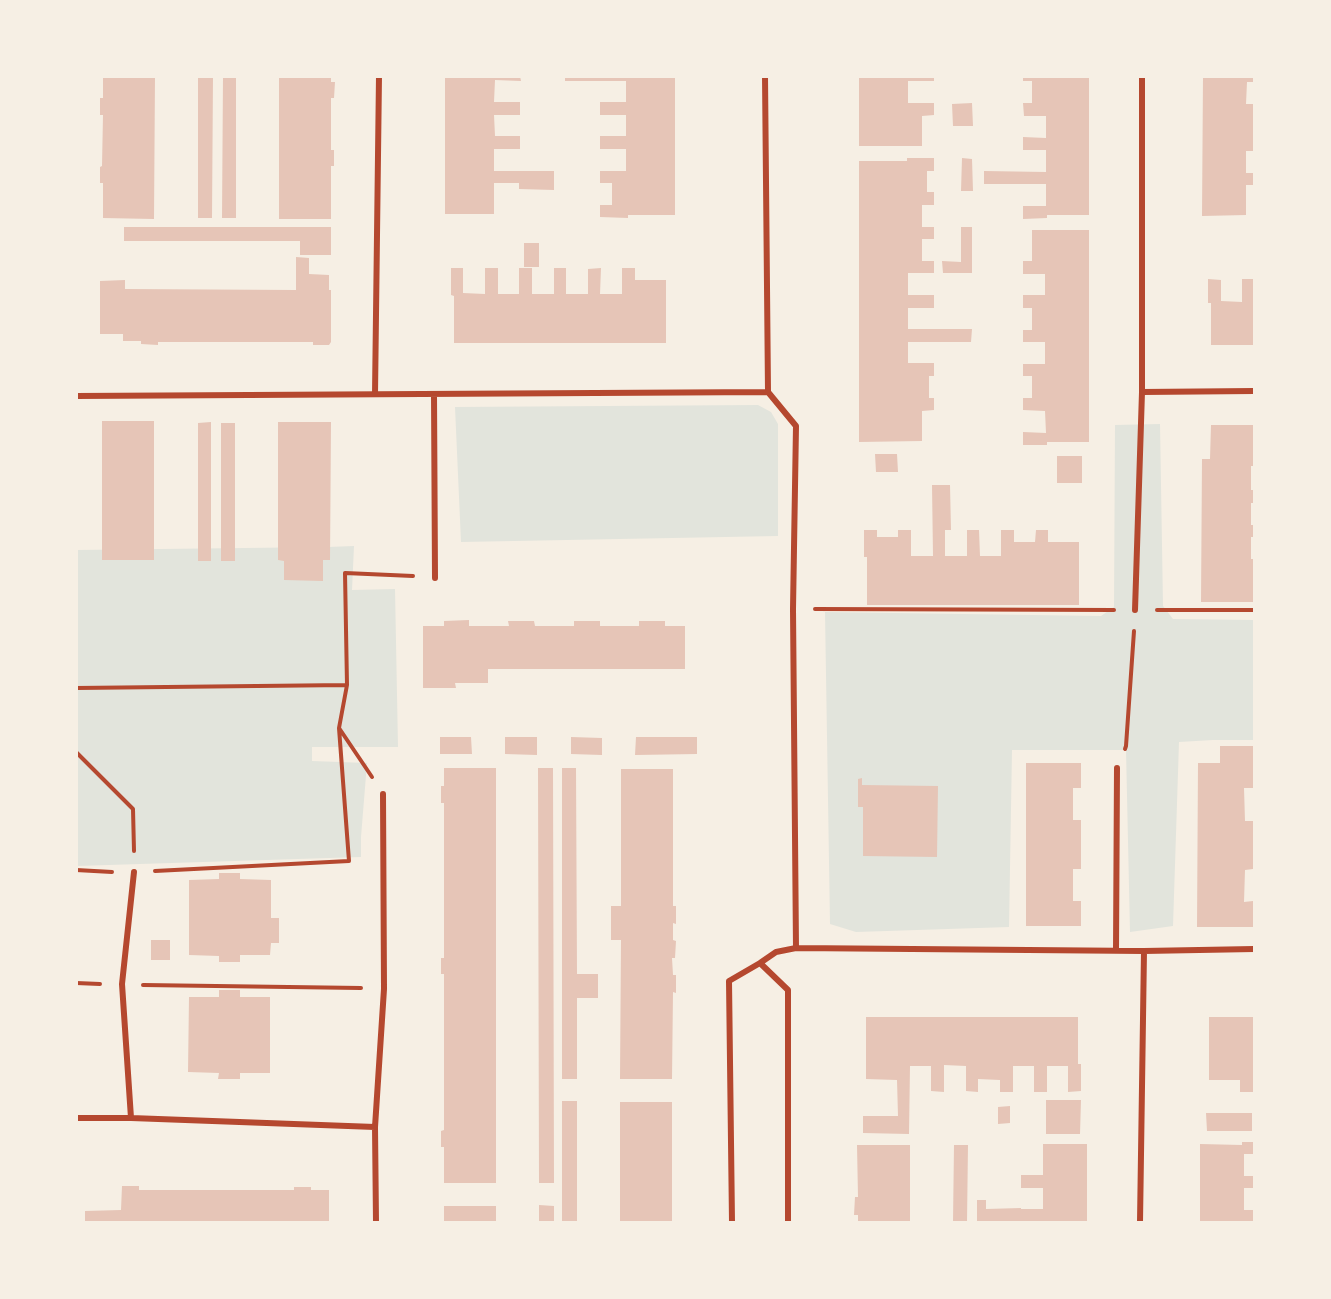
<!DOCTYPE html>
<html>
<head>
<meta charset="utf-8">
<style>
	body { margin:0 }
	#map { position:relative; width:1331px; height:1299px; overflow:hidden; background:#f6efe4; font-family:"Varela Round",sans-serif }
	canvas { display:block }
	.frame { position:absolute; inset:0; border:78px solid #f6efe4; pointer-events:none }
</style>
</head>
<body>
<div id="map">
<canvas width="1331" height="1299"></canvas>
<div class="frame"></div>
</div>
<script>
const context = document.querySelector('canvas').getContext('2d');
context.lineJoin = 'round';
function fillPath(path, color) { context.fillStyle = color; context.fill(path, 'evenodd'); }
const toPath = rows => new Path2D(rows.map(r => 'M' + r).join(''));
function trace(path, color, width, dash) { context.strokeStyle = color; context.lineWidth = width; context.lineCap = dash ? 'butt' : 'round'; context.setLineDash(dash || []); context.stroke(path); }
const green = toPath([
	[758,405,771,412,778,424,778,536,461,542,455,407],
	[1160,424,1163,606,1173,619,1254,620,1254,740,1213,740,1179,742,1173,926,1130,932,1126,750,1012,750,1009,927,856,932,830,924,825,612,1101,616,1114,607,1115,425],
	[354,546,352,590,395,589,398,747,312,747,312,761,367,763,361,837,361,857,77,866,76,550,328,547]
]);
const building = toPath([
	[103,76,155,76,154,219,103,218,103,183,100,183,100,167,102,166,103,115,100,115,100,98,103,98],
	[198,76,213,76,212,218,198,218],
	[223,76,236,76,236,218,222,218],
	[279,76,331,76,331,82,335,82,334,98,331,98,331,150,334,150,334,166,331,166,331,219,279,219],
	[445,76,520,76,521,81,495,80,494,102,520,102,520,115,494,115,495,136,520,136,520,149,494,149,494,171,554,171,554,190,519,189,519,183,494,183,494,214,445,214],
	[565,76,675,76,675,215,628,215,628,218,600,217,600,205,612,205,612,183,600,183,600,171,626,171,626,149,600,149,600,136,626,136,626,115,600,115,600,102,626,102,626,81,565,81],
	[859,76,934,76,934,81,908,81,908,103,934,103,934,115,922,116,922,146,859,146],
	[1023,76,1089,76,1089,215,1047,215,1047,218,1023,219,1023,206,1046,206,1046,184,984,184,984,171,1046,172,1046,150,1023,150,1023,137,1046,138,1046,116,1024,116,1023,103,1032,103,1032,81,1023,81],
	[1203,76,1254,76,1254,82,1247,82,1246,104,1254,104,1254,151,1246,151,1246,173,1254,173,1254,185,1246,185,1246,215,1202,216],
	[972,103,973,126,953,126,952,104],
	[907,158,934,158,934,171,927,171,927,192,934,192,934,205,922,205,922,227,934,227,934,239,922,239,922,261,934,261,934,273,908,273,908,295,934,295,934,308,908,308,908,329,972,329,971,342,908,342,908,363,934,363,934,376,929,376,929,398,934,398,934,410,922,411,922,441,859,442,859,161,907,161],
	[962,158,972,159,973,191,961,191],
	[124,227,331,227,331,255,300,255,300,241,124,241],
	[961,227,972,227,972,273,943,273,942,261,961,262],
	[1032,230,1089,230,1089,442,1047,442,1047,445,1023,445,1023,432,1046,433,1045,411,1023,410,1023,398,1032,398,1032,376,1023,376,1023,364,1045,364,1045,342,1023,342,1023,330,1032,330,1032,308,1023,308,1023,295,1045,295,1045,274,1023,274,1023,261,1032,261],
	[524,243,539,243,539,267,524,267],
	[296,257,309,258,309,274,329,275,329,290,331,290,331,342,329,345,313,345,313,342,158,342,158,345,141,344,141,341,123,341,123,334,100,334,100,281,125,280,125,289,296,290],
	[451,268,463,268,463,293,485,294,485,268,498,268,498,294,519,294,519,268,532,268,532,294,554,294,554,268,566,268,566,294,588,294,588,269,601,268,600,294,622,294,622,268,635,268,635,280,666,280,666,343,454,343,454,296,451,295],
	[1208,279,1221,280,1221,301,1242,302,1242,279,1254,279,1254,345,1211,345,1211,303,1208,303],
	[102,421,154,421,154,560,102,560],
	[211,422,211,561,198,561,198,423],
	[278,422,331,422,330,560,323,560,323,581,284,580,284,561,278,560],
	[221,423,235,423,235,561,221,561],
	[1211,425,1254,425,1254,466,1251,466,1251,490,1254,490,1254,503,1251,503,1251,525,1254,525,1254,537,1251,537,1251,559,1254,559,1254,602,1201,602,1202,459,1210,459],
	[875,454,897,454,898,472,876,472],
	[1057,456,1082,456,1082,483,1057,483],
	[932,485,950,485,951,530,945,530,945,556,967,556,967,530,979,530,980,556,1001,556,1001,530,1014,530,1014,542,1035,542,1036,530,1048,530,1048,542,1079,542,1079,605,867,605,867,557,864,557,864,530,877,530,877,537,898,537,898,530,911,530,911,556,933,556],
	[469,620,469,626,509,626,508,621,534,621,535,626,574,626,574,621,600,621,600,626,639,626,639,621,665,621,665,626,685,626,685,669,488,669,488,683,455,683,456,688,423,688,423,626,444,626,444,621],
	[440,737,471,737,472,754,440,754],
	[505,737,537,737,537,755,505,754],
	[571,737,602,738,602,755,571,754],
	[636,737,697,737,697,754,635,755],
	[1220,746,1254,746,1253,788,1244,788,1245,821,1253,821,1253,869,1245,870,1244,902,1253,901,1253,927,1197,927,1198,763,1220,763],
	[1026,763,1081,763,1081,788,1073,788,1073,820,1081,820,1081,869,1073,869,1073,901,1081,901,1081,926,1026,926],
	[444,768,496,768,496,1183,444,1183,444,1147,441,1147,441,1131,444,1130,444,974,441,974,441,958,444,958,444,803,441,803,441,786,444,786],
	[538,768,553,768,554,1183,539,1183],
	[562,768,576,768,577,974,598,974,598,998,577,998,577,1079,562,1079],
	[621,769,673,769,673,906,676,906,676,924,673,923,673,940,676,941,675,958,672,958,673,975,676,975,676,993,673,992,672,1079,620,1079,621,940,611,940,611,906,621,906],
	[862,778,862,785,938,786,937,857,863,856,863,807,858,807,858,779],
	[219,873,240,873,240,879,271,880,271,918,279,918,279,943,271,943,270,955,240,955,240,962,219,962,219,956,189,955,189,880,219,879],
	[151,940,170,940,170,960,151,960],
	[219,990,240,990,240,997,270,997,270,1073,240,1073,240,1079,218,1079,219,1073,188,1072,189,997,219,997],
	[866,1017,1078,1017,1078,1064,1081,1064,1081,1091,1068,1092,1068,1066,1047,1066,1047,1092,1034,1092,1034,1066,1013,1066,1013,1092,1000,1092,1000,1080,978,1079,978,1092,966,1091,966,1066,944,1065,944,1092,931,1091,931,1066,910,1066,909,1134,863,1133,863,1116,898,1116,897,1080,866,1079],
	[1209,1017,1254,1017,1254,1092,1240,1092,1240,1080,1209,1080],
	[1046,1100,1081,1100,1080,1134,1046,1134],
	[562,1101,577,1101,577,1222,562,1222],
	[620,1102,672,1102,672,1222,620,1222],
	[1010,1106,1010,1123,998,1124,998,1107],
	[1206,1113,1252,1113,1252,1131,1207,1131],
	[1242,1142,1254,1142,1254,1154,1244,1154,1244,1176,1254,1176,1254,1188,1244,1188,1244,1210,1254,1210,1254,1222,1200,1222,1200,1144,1242,1145],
	[1043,1144,1087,1144,1087,1222,977,1222,977,1200,986,1200,986,1209,1021,1208,1021,1209,1043,1209,1043,1188,1021,1188,1021,1175,1043,1175],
	[857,1145,910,1145,910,1222,858,1222,858,1215,854,1215,855,1197,858,1197],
	[954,1145,968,1145,967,1222,953,1222],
	[122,1186,139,1186,139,1190,294,1190,294,1187,311,1187,311,1190,329,1190,329,1222,85,1222,85,1211,121,1210],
	[539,1205,554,1206,554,1222,539,1222],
	[444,1206,496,1206,496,1222,444,1222]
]);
const path = toPath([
	[815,609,1114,610],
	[1157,610,1254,610],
	[76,688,347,685],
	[1125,749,1126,746,1134,631],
	[76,752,133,809,134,851],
	[372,777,339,728,347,685,345,573,413,576],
	[76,870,112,872],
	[155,871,349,861,339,728],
	[76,983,100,984],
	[143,985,361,988]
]);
const minor = toPath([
	[1142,392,1254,391],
	[375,394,379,76],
	[434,394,435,578],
	[76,396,768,392],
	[1135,610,1142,392,1142,76],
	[796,948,1144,951,1254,949],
	[1116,950,1117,768],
	[760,963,788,990,788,1222],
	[76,1118,131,1118,375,1127],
	[131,1118,122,984,134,872],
	[376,1222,375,1127,384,989,383,794],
	[732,1222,729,981,760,963,776,952,796,948,793,609,796,426,768,392,765,76],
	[1140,1222,1144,951]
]);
fillPath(green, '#e2e4dc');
fillPath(building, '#e6c5b7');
trace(path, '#b5482f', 4);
trace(minor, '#b5482f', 6);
</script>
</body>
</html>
